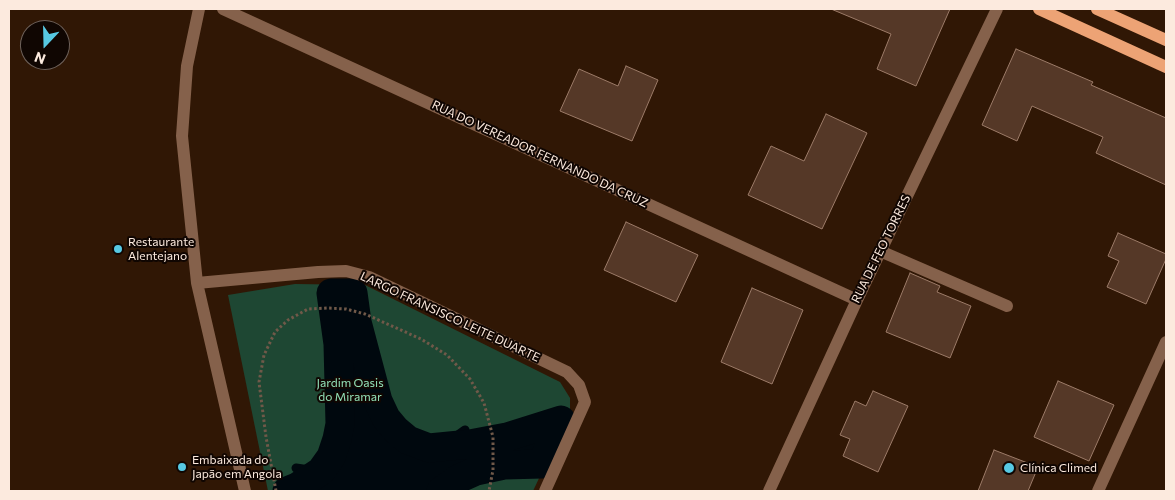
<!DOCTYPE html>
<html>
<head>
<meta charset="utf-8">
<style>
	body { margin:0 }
	#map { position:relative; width:1175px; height:500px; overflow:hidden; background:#301705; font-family:Commissioner,sans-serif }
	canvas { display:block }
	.frame { position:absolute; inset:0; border:10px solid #fceade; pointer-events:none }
	.north { position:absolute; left:20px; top:20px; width:50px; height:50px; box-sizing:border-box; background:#100602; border:1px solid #6e615a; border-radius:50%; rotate:201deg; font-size:14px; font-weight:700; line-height:20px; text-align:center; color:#fceade }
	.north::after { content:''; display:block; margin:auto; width:18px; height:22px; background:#57c9e3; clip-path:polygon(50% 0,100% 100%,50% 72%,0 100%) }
</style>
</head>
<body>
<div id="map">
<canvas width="1175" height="500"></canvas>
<div class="frame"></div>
<div class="north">N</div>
</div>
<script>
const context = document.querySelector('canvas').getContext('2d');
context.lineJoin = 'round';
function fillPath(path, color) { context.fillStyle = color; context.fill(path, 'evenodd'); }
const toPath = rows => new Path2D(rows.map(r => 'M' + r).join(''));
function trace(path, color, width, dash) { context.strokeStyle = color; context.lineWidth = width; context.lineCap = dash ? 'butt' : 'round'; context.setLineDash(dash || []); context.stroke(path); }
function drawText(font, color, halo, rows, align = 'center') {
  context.font = font + ' Commissioner,sans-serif'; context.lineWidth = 4; context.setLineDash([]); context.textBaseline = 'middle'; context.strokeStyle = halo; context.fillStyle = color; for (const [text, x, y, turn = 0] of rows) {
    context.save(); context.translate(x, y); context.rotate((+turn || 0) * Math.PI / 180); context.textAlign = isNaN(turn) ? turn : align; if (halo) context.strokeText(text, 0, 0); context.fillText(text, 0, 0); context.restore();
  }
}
const green = toPath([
	[295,284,365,285,560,382,570,398,570,413,533,491,268,491,228,295]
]);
const water = toPath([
	[331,293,353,293,357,322,378,401,386,418,396,430,408,440,429,448,470,444,507,437,561,420,542,464,504,465,476,471,458,479,441,491,287,491,297,487,321,471,331,457,337,439,340,424,338,344]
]);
const stream = toPath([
	[332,374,343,402],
	[433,453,465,430],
	[296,468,330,473]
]);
const canal = toPath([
	[287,491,297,487,321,471,331,457,337,439,340,424,338,344,331,293,353,293,357,322,378,401,386,418,396,430,408,440,429,448,470,444,507,437,561,420,542,464,504,465,476,471,458,479,441,491]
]);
const building = toPath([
	[831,9,950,9,916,86,877,69,891,34,831,9],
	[1016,49,1093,82,1091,85,1166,118,1166,185,1096,153,1103,137,1032,106,1017,141,982,125,1016,49],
	[626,66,658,80,632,141,560,111,579,69,618,86,626,66],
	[826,114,867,133,822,229,748,195,771,146,804,161,826,114],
	[626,222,698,255,676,302,604,270,626,222],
	[1118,233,1166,254,1166,259,1146,304,1107,287,1119,261,1108,256,1118,233],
	[910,273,940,286,937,292,971,306,950,358,886,332,910,273],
	[752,288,803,310,772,384,721,362,752,288],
	[1058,381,1114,405,1089,461,1034,437,1058,381],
	[873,391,908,406,878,472,843,456,850,439,840,435,855,401,866,406,873,391],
	[994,450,1038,467,1028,491,978,491,994,450]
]);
const path = toPath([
	[276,491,266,437,259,382,264,355,275,332,288,320,308,309,327,308,346,309,365,314,421,339,447,355,470,379,484,403,493,437,493,470,489,491]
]);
const minor = toPath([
	[199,9,187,66,182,136,197,283,245,491],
	[223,9,857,300],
	[880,251,1007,306],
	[197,283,318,272,346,271,369,277,567,372,579,385,585,402,545,491],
	[769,491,857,300,997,9],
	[1098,491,1166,342]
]);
const major = toPath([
	[1039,9,1166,67],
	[1097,9,1166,40]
]);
const markers = [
	[118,249,5,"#57c9e3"],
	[182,467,5,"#57c9e3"],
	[1009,468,6,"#57c9e3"]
];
const streetNames = [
	["RUA DO VEREADOR FERNANDO DA CRUZ",540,154,25],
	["RUA DE FEO TORRES",881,249,-64],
	["LARGO FRANSISCO LEITE DUARTE",450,317,25]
];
const poiNames = [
	["Restaurante",128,242],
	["Alentejano",128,256],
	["Embaixada do",192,460],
	["Japão em Angola",192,474],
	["Clínica Climed",1020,468]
];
const parkNames = [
	["Jardim Oasis",350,383],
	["do Miramar",350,397]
];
fillPath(green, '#1e4733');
fillPath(water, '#00080e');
trace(stream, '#00080e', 9);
trace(canal, '#00080e', 29);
fillPath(building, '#553827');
trace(building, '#9c7b68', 1);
trace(path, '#705949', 3, [2.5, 2.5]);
trace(minor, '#85614b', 12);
trace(major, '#eda375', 12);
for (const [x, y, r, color] of markers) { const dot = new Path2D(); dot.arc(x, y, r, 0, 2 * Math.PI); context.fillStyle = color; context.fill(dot); trace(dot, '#100602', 2); }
drawText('12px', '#fceade', '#100602', streetNames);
drawText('12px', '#fceade', '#100602', poiNames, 'left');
drawText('12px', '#92e0b7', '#100602', parkNames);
</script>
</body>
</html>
